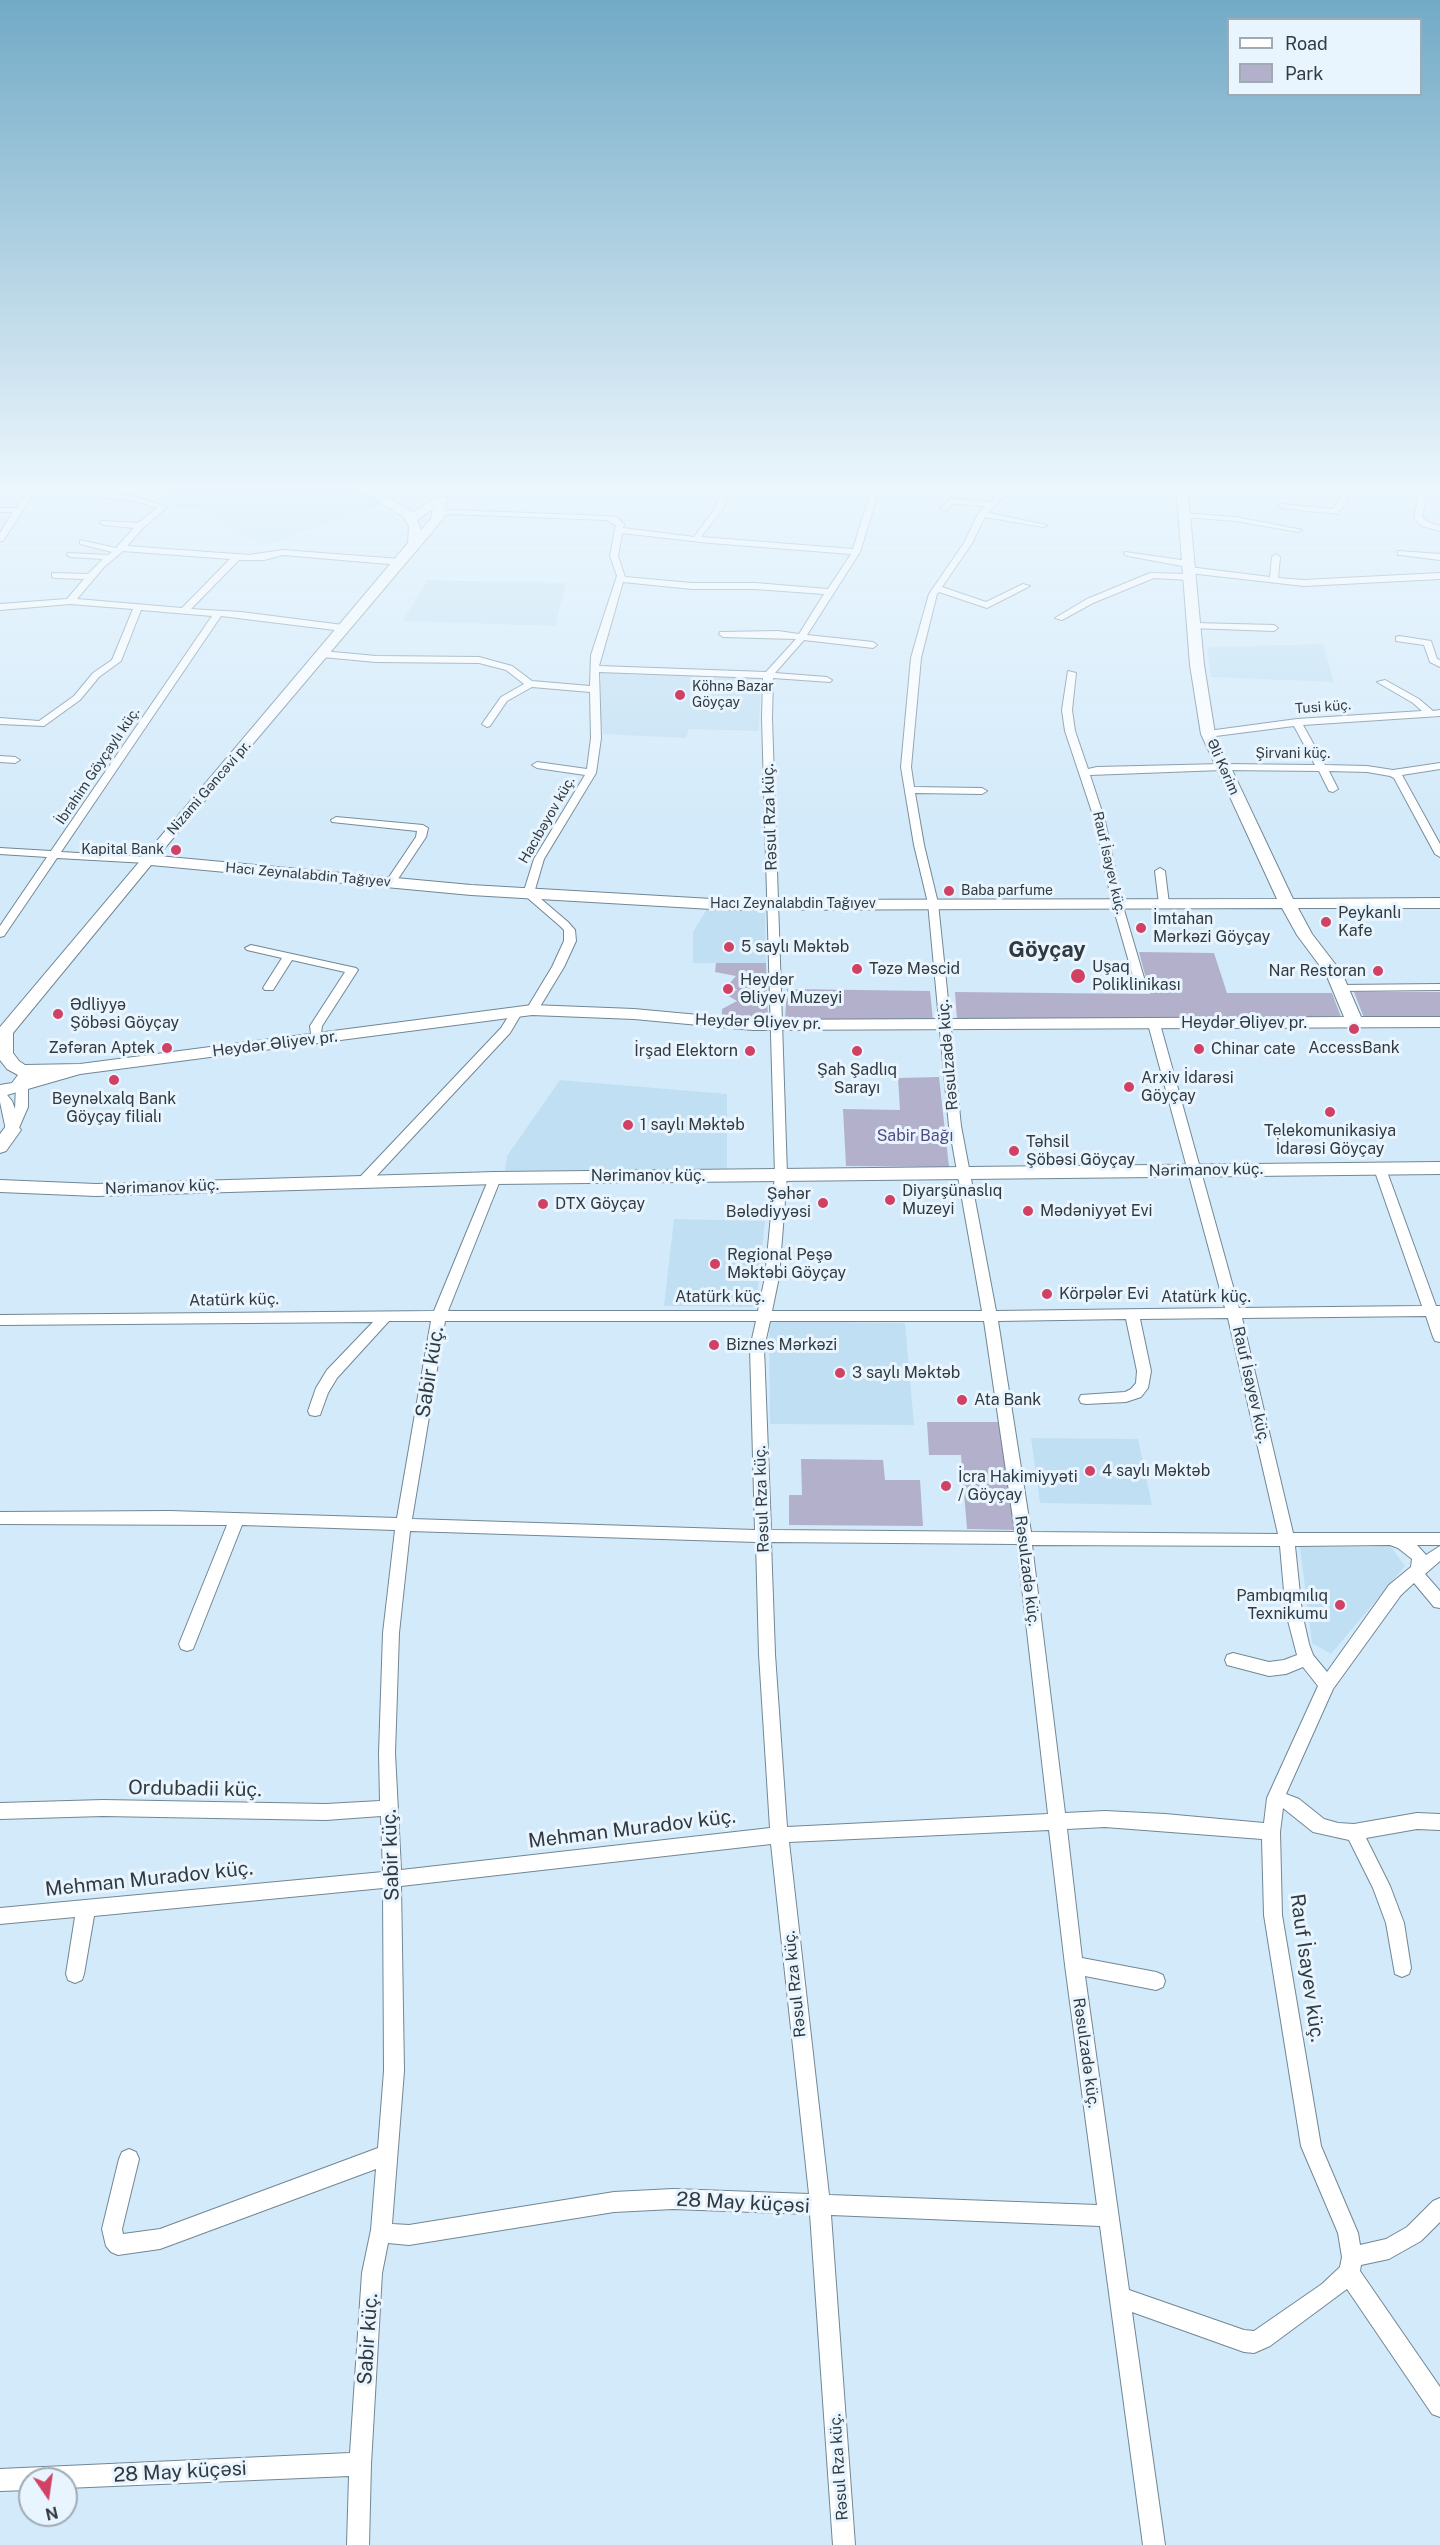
<!DOCTYPE html>
<html>
<head>
<meta charset="utf-8">
<style>
	body { margin:0 }
	#map { position:relative; width:1440px; height:2545px; overflow:hidden; background:#d3eafa; font-family:"Public Sans",sans-serif }
	canvas { display:block }
	.legend { position:absolute; left:1227px; top:18px; width:195px; height:78px; box-sizing:border-box; background:#e8f5ff; border:2px solid #9faab3; margin:0; padding:8px 10px; list-style:none; font-size:18px; color:#313a40 }
	.legend li { display:flex; align-items:center; gap:12px; height:30px }
	.legend b { width:30px; border:2px solid #9faab3 }
	.north { position:absolute; left:18px; top:2467px; width:60px; height:60px; box-sizing:border-box; background:#e8f5ff; border:2px solid #9faab3; border-radius:50%; rotate:167deg; font-size:16px; font-weight:700; line-height:24px; text-align:center; color:#313a40 }
	.north::after { content:''; display:block; margin:auto; width:21px; height:27px; background:#d14164; clip-path:polygon(50% 0,100% 100%,50% 72%,0 100%) }
</style>
</head>
<body>
<div id="map">
<canvas width="1440" height="2545"></canvas>
<ul class="legend">
<li><b style="height:8px;background:#fff"></b>Road</li>
<li><b style="height:16px;background:#b3b0cb"></b>Park</li>
</ul>
<div class="north">N</div>
</div>
<script>
const context = document.querySelector('canvas').getContext('2d');
context.lineJoin = 'round';
function fillPath(path, color) { context.fillStyle = color; context.fill(path, 'evenodd'); }
const toPath = rows => new Path2D(rows.map(r => 'M' + r).join(''));
function trace(path, color, width, dash) { context.strokeStyle = color; context.lineWidth = width; context.lineCap = dash ? 'butt' : 'round'; context.setLineDash(dash || []); context.stroke(path); }
function drawText(font, color, halo, rows, align = 'center') {
  context.font = font + ' "Public Sans",sans-serif'; context.lineWidth = 6; context.setLineDash([]); context.textBaseline = 'middle'; context.strokeStyle = halo; context.fillStyle = color; for (const [text, x, y, turn = 0] of rows) {
    context.save(); context.translate(x, y); context.rotate((+turn || 0) * Math.PI / 180); context.textAlign = isNaN(turn) ? turn : align; if (halo) context.strokeText(text, 0, 0); context.fillText(text, 0, 0); context.restore();
  }
}
const built = toPath([
	[156,484,342,484,384,504,262,546,198,507,186,510,153,498,168,491],
	[427,580,566,583,555,626,403,621],
	[1323,644,1334,682,1211,677,1207,647],
	[601,672,761,679,759,731,689,729,686,738,603,734,600,711],
	[707,909,765,911,766,963,693,963,693,932],
	[560,1080,727,1094,727,1169,505,1171,507,1156],
	[674,1219,765,1221,756,1307,664,1306],
	[769,1321,905,1323,914,1425,770,1424],
	[1031,1438,1138,1439,1152,1505,1040,1503],
	[1300,1547,1391,1547,1405,1566,1331,1654,1312,1643]
]);
const green = toPath([
	[1139,952,1214,953,1227,993,1332,993,1341,1017,957,1019,955,992,1150,994],
	[716,963,766,963,768,1020,722,1017,722,1009,737,1001,725,994,737,990,729,984,736,976,715,972],
	[787,989,930,991,933,1020,785,1019],
	[1354,992,1440,992,1440,1017,1364,1018],
	[939,1077,949,1167,846,1166,843,1109,900,1110,898,1078],
	[927,1422,1000,1422,1015,1530,967,1529,961,1455,929,1455],
	[801,1459,883,1460,885,1480,920,1480,923,1526,789,1525,789,1495,802,1495]
]);
const street = toPath([
	[32,484,40,484,3,541,0,541,0,533,13,512,0,512,0,508,17,508,32,484],
	[110,484,118,484,111,494,136,497,167,507,143,528,127,546,249,555,283,550,400,559,404,562,400,565,283,555,264,560,239,560,191,609,241,612,343,625,347,628,343,631,221,616,61,852,147,857,152,860,147,863,57,858,4,936,0,937,0,926,47,857,0,854,0,848,51,851,212,616,141,610,121,661,99,677,80,700,44,726,0,724,0,718,39,721,74,696,93,673,112,660,133,609,70,604,0,610,0,604,67,599,84,579,55,578,52,577,52,573,88,574,103,559,71,557,67,555,68,553,108,555,112,552,80,544,80,540,116,548,134,528,104,525,100,523,101,521,138,523,157,508,135,501,105,498,102,492,110,484],
	[123,551,230,559,182,608,77,599,104,567,123,551],
	[725,484,733,484,722,510,701,537,853,549,873,484,881,484,860,552,807,635,873,642,877,645,873,648,804,640,775,673,827,677,832,680,830,682,773,678,772,718,787,1175,779,1277,772,1311,982,1311,949,1126,928,903,914,845,901,767,911,658,929,594,964,543,978,514,985,506,952,504,947,511,940,509,950,499,990,502,1008,484,1016,484,988,513,1047,525,1043,527,985,517,972,543,942,587,986,602,1023,584,1030,586,987,608,939,592,937,594,921,658,911,767,914,787,982,788,987,791,982,794,915,793,924,845,938,903,961,1126,996,1311,1225,1308,1148,1024,1154,1020,1160,1024,1239,1308,1422,1306,1374,1169,1380,1165,1386,1169,1436,1306,1440,1306,1440,1342,1435,1341,1433,1337,1426,1316,1242,1318,1293,1533,1440,1533,1440,1545,1417,1545,1426,1555,1440,1546,1440,1561,1425,1574,1440,1591,1440,1608,1434,1607,1414,1583,1401,1595,1333,1689,1286,1794,1299,1799,1324,1819,1338,1823,1354,1824,1417,1813,1440,1814,1440,1830,1417,1829,1366,1838,1390,1886,1404,1923,1411,1968,1409,1974,1402,1977,1395,1974,1386,1923,1373,1888,1349,1840,1313,1832,1283,1808,1280,1832,1282,1915,1321,2146,1358,2233,1360,2245,1386,2239,1407,2227,1433,2201,1440,2198,1440,2222,1421,2241,1389,2259,1361,2265,1360,2271,1440,2387,1440,2417,1432,2414,1347,2289,1270,2346,1254,2353,1244,2352,1132,2312,1165,2545,1143,2545,1100,2226,831,2215,855,2545,833,2545,810,2214,673,2209,614,2212,409,2245,388,2243,382,2273,371,2464,369,2545,347,2545,349,2476,66,2488,66,2479,30,2479,30,2490,0,2491,0,2469,350,2453,362,2273,371,2230,376,2169,160,2249,118,2255,111,2252,106,2246,102,2229,119,2159,122,2152,129,2149,136,2152,139,2159,122,2229,123,2234,160,2229,378,2148,384,2071,383,1888,94,1916,84,1974,82,1980,75,1983,68,1980,66,1974,75,1917,0,1924,0,1908,383,1872,381,1816,326,1820,103,1816,0,1819,0,1803,103,1800,326,1804,380,1801,379,1753,383,1633,395,1530,242,1525,195,1644,193,1649,187,1651,181,1649,179,1644,227,1525,0,1524,0,1512,170,1511,397,1518,431,1321,389,1321,337,1378,328,1393,320,1415,315,1416,310,1415,308,1411,316,1388,327,1370,373,1322,0,1325,0,1315,434,1311,489,1178,495,1174,501,1178,448,1311,758,1311,765,1277,775,1175,762,718,763,678,599,672,601,738,596,773,544,859,534,893,568,922,575,930,576,941,564,967,538,1010,532,1013,526,1010,552,967,564,941,564,930,560,926,523,894,534,859,585,775,537,768,532,765,537,762,587,769,591,738,590,692,532,687,507,701,490,726,487,727,482,724,501,697,524,684,506,670,479,663,376,662,322,657,317,654,322,651,376,656,479,657,512,666,532,681,590,686,591,655,617,576,610,556,616,525,606,520,451,514,445,515,440,521,433,519,440,511,451,510,606,516,617,517,624,524,623,528,694,537,714,510,725,484],
	[622,533,710,543,851,554,828,589,755,583,692,583,625,577,618,556,622,533],
	[623,582,692,589,755,589,824,594,799,634,778,631,720,632,719,634,723,637,796,639,766,672,599,666,623,582],
	[1228,1318,1278,1534,1031,1532,998,1321,1126,1319,1137,1371,1136,1383,1131,1389,1125,1392,1081,1395,1079,1399,1081,1403,1086,1404,1126,1402,1141,1397,1148,1388,1151,1371,1140,1319,1228,1318],
	[445,1321,756,1321,750,1348,755,1530,412,1519,445,1321],
	[770,1321,984,1321,1015,1532,771,1530,764,1348,770,1321],
	[410,1531,756,1542,759,1654,770,1828,401,1870,395,1753,399,1633,410,1531],
	[771,1542,1017,1544,1048,1814,787,1827,775,1654,771,1542],
	[1032,1545,1280,1546,1286,1613,1297,1655,1284,1660,1269,1662,1233,1653,1227,1655,1225,1660,1227,1665,1269,1676,1286,1674,1303,1667,1318,1686,1267,1798,1264,1823,1165,1814,1105,1811,1065,1813,1032,1545],
	[1390,1545,1398,1548,1412,1559,1411,1567,1389,1585,1327,1672,1313,1655,1309,1644,1302,1613,1295,1546,1390,1545],
	[1105,1827,1262,1839,1264,1915,1301,2146,1338,2233,1342,2257,1340,2267,1322,2284,1254,2331,1244,2330,1129,2290,1085,1976,1156,1990,1163,1987,1165,1981,1163,1975,1156,1972,1082,1958,1067,1829,1105,1827],
	[1049,1830,1065,1965,1097,2205,829,2195,789,1842,1049,1830],
	[771,1844,809,2194,673,2189,614,2192,409,2225,392,2224,404,2071,401,1886,771,1844],
	[1099,484,1128,484,1182,488,1186,490,1182,492,1103,486,1099,484],
	[1350,484,1358,484,1338,514,1281,508,1277,506,1281,504,1333,509,1350,484],
	[1421,484,1429,484,1422,517,1428,522,1440,526,1440,531,1422,526,1414,518,1421,484],
	[1181,513,1236,517,1302,530,1298,532,1236,521,1184,517,1180,515,1181,513],
	[1398,551,1440,554,1440,560,1401,555,1398,555,1398,551],
	[1125,552,1188,561,1192,564,1188,567,1128,556,1124,554,1125,552],
	[1276,554,1280,557,1278,578,1304,580,1440,573,1440,579,1304,586,1189,573,1185,570,1189,567,1270,577,1272,557,1276,554],
	[1150,573,1189,574,1193,577,1189,580,1154,578,1093,603,1062,620,1055,618,1087,599,1150,573],
	[1194,623,1274,625,1278,628,1274,631,1191,628,1191,624,1194,623],
	[1399,636,1431,641,1437,659,1440,660,1440,667,1430,662,1424,645,1396,641,1396,637,1399,636],
	[1068,671,1076,673,1072,710,1075,731,1088,769,1097,767,1222,764,1315,765,1294,726,1208,737,1203,734,1208,731,1297,719,1422,711,1413,703,1377,682,1385,680,1419,699,1433,711,1440,710,1440,716,1303,725,1325,765,1367,766,1393,770,1440,763,1440,769,1402,775,1440,844,1440,857,1435,854,1394,778,1390,776,1367,772,1329,771,1338,789,1333,792,1329,791,1319,771,1222,770,1090,775,1105,821,1122,903,1147,988,1145,990,1137,990,1112,903,1095,821,1065,731,1062,710,1068,671],
	[0,756,15,757,20,760,15,763,0,762,0,756],
	[336,817,423,825,428,828,426,837,394,885,390,886,385,883,416,837,417,831,332,822,331,820,336,817],
	[1160,868,1165,871,1169,904,1164,907,1159,904,1155,871,1160,868],
	[251,945,356,968,358,970,322,1026,320,1041,312,1041,310,1026,345,972,292,960,273,990,265,990,263,988,282,958,247,950,245,948,251,945],
	[1440,984,1440,990,1341,991,1335,988,1341,985,1440,984],
	[517,1008,523,1011,510,1033,370,1183,360,1183,359,1180,360,1177,501,1028,513,1009,517,1008],
	[22,1082,28,1086,28,1107,18,1130,12,1134,6,1130,0,1102,0,1090,4,1091,12,1101,15,1109,16,1086,22,1082]
]);
const secondary = toPath([
	[349,484,363,484,413,512,437,497,445,497,447,499,443,519,158,856,471,885,729,900,1277,899,1201,734,1190,665,1176,484,1187,484,1204,665,1215,734,1293,899,1440,898,1440,908,1298,908,1312,934,1342,973,1361,1017,1440,1017,1440,1027,753,1030,634,1019,532,1015,80,1074,0,1097,0,1085,12,1083,18,1075,7,1069,0,1060,0,1027,408,543,409,527,404,517,349,484],
	[433,509,431,519,421,530,417,520,433,509],
	[151,865,471,895,729,910,1282,908,1297,935,1326,974,1344,1017,753,1020,634,1009,532,1005,80,1064,25,1065,19,1061,13,1053,13,1033,151,865],
	[12,1124,18,1126,21,1130,6,1151,0,1153,0,1134,6,1126,12,1124],
	[1440,1162,1440,1174,495,1184,96,1196,0,1192,0,1180,96,1184,495,1172,1440,1162]
]);
const markers = [
	[680,695,6,"#d14164"],
	[176,850,6,"#d14164"],
	[949,891,6,"#d14164"],
	[1326,922,6,"#d14164"],
	[1141,928,6,"#d14164"],
	[729,947,6,"#d14164"],
	[857,969,6,"#d14164"],
	[1378,971,6,"#d14164"],
	[1078,976,8,"#d14164"],
	[728,989,6,"#d14164"],
	[58,1014,6,"#d14164"],
	[1354,1029,6,"#d14164"],
	[167,1048,6,"#d14164"],
	[1199,1049,6,"#d14164"],
	[750,1051,6,"#d14164"],
	[857,1051,6,"#d14164"],
	[114,1080,6,"#d14164"],
	[1129,1087,6,"#d14164"],
	[1330,1112,6,"#d14164"],
	[628,1125,6,"#d14164"],
	[1014,1151,6,"#d14164"],
	[890,1200,6,"#d14164"],
	[823,1203,6,"#d14164"],
	[543,1204,6,"#d14164"],
	[1028,1211,6,"#d14164"],
	[715,1264,6,"#d14164"],
	[1047,1294,6,"#d14164"],
	[714,1345,6,"#d14164"],
	[840,1373,6,"#d14164"],
	[962,1400,6,"#d14164"],
	[1090,1471,6,"#d14164"],
	[946,1486,6,"#d14164"],
	[1340,1605,6,"#d14164"]
];
const farPoinames = [
	["Köhnə Bazar",692,687],
	["Göyçay",692,703],
	["Kapital Bank",164,850,"right"],
	["Baba parfume",961,891]
];
const farStreetnames = [
	["Tusi küç.",1323,707,-4],
	["Şirvani küç.",1293,754],
	["İbrahim Göyçaylı küç.",98,766,-56],
	["Əli Kərim",1223,767,66],
	["Nizami Gəncəvi pr.",209,788,-49],
	["Hacıbəyov küç.",547,820,-60],
	["Rauf İsayev küç.",1109,863,77],
	["Hacı Zeynalabdin Tağıyev",308,875,5],
	["Hacı Zeynalabdin Tağıyev",793,904]
];
const streetNames = [
	["Rəsul Rza küç.",770,817,-92],
	["Heydər Əliyev pr.",758,1022,2],
	["Heydər Əliyev pr.",1244,1023],
	["Heydər Əliyev pr.",275,1044,-7],
	["Rəsulzadə küç.",948,1055,-95],
	["Nərimanov küç.",1206,1170,-1],
	["Nərimanov küç.",648,1176],
	["Nərimanov küç.",162,1187,-2],
	["Atatürk küç.",720,1297],
	["Atatürk küç.",1206,1297],
	["Atatürk küç.",234,1300,-1],
	["Rauf İsayev küç.",1251,1385,77],
	["Rəsul Rza küç.",762,1499,-92],
	["Rəsulzadə küç.",1027,1571,83],
	["Rəsul Rza küç.",795,1984,-96],
	["Rəsulzadə küç.",1086,2053,82],
	["Rəsul Rza küç.",839,2467,-94]
];
const poiNames = [
	["Peykanlı",1338,913],
	["Kafe",1338,931],
	["İmtahan",1153,919],
	["Mərkəzi Göyçay",1153,937],
	["5 saylı Məktəb",741,947],
	["Uşaq",1092,967],
	["Poliklinikası",1092,985],
	["Təzə Məscid",869,969],
	["Nar Restoran",1366,971,"right"],
	["Heydər",740,980],
	["Əliyev Muzeyi",740,998],
	["Ədliyyə",70,1005],
	["Şöbəsi Göyçay",70,1023],
	["Zəfəran Aptek",155,1048,"right"],
	["AccessBank",1354,1048,"center"],
	["Chinar cate",1211,1049],
	["İrşad Elektorn",738,1051,"right"],
	["Şah Şadlıq",857,1070,"center"],
	["Sarayı",857,1088,"center"],
	["Arxiv İdarəsi",1141,1078],
	["Göyçay",1141,1096],
	["Beynəlxalq Bank",114,1099,"center"],
	["Göyçay filialı",114,1117,"center"],
	["1 saylı Məktəb",640,1125],
	["Telekomunikasiya",1330,1131,"center"],
	["İdarəsi Göyçay",1330,1149,"center"],
	["Təhsil",1026,1142],
	["Şöbəsi Göyçay",1026,1160],
	["Diyarşünaslıq",902,1191],
	["Muzeyi",902,1209],
	["Şəhər",811,1194,"right"],
	["Bələdiyyəsi",811,1212,"right"],
	["DTX Göyçay",555,1204],
	["Mədəniyyət Evi",1040,1211],
	["Regional Peşə",727,1255],
	["Məktəbi Göyçay",727,1273],
	["Körpələr Evi",1059,1294],
	["Biznes Mərkəzi",726,1345],
	["3 saylı Məktəb",852,1373],
	["Ata Bank",974,1400],
	["4 saylı Məktəb",1102,1471],
	["İcra Hakimiyyəti",958,1477],
	["/ Göyçay",958,1495],
	["Pambıqmılıq",1328,1596,"right"],
	["Texnikumu",1328,1614,"right"]
];
const parkNames = [
	["Sabir Bağı",915,1136]
];
const nearStreetnames = [
	["Sabir küç.",430,1372,-81],
	["Ordubadii küç.",195,1789,1],
	["Mehman Muradov küç.",632,1829,-7],
	["Sabir küç.",391,1855,-92],
	["Mehman Muradov küç.",149,1879,-6],
	["Rauf İsayev küç.",1307,1968,82],
	["28 May küçəsi",743,2203,3],
	["Sabir küç.",368,2339,-86],
	["28 May küçəsi",180,2472,-3]
];
const districtNames = [
	["Göyçay",1047,950]
];
fillPath(built, '#c1dff3');
fillPath(green, '#b3b0cb');
trace(street, '#728795', 2);
trace(secondary, '#728795', 2);
fillPath(street, '#fff');
fillPath(secondary, '#fff');
const sky = context.createLinearGradient(0, 0, 0, 840);
sky.addColorStop(0, '#72aac6');
sky.addColorStop(0.58, '#ebf6fd');
sky.addColorStop(1, '#ebf6fd00');
context.fillStyle = sky;
context.fillRect(0, 0, 1440, 840);
for (const [x, y, r, color] of markers) { const dot = new Path2D(); dot.arc(x, y, r, 0, 2 * Math.PI); context.fillStyle = color; context.fill(dot); trace(dot, '#e8f5ff', 2); }
drawText('14px', '#313a40', '#e8f5ff', farPoinames, 'left');
drawText('14px', '#313a40', '#e8f5ff', farStreetnames);
drawText('16px', '#313a40', '#e8f5ff', streetNames);
drawText('16px', '#313a40', '#e8f5ff', poiNames, 'left');
drawText('16px', '#554982', '#e8f5ff', parkNames);
drawText('20px', '#313a40', '#e8f5ff', nearStreetnames);
drawText('bold 22px', '#313a40', '#e8f5ff', districtNames);
</script>
</body>
</html>
